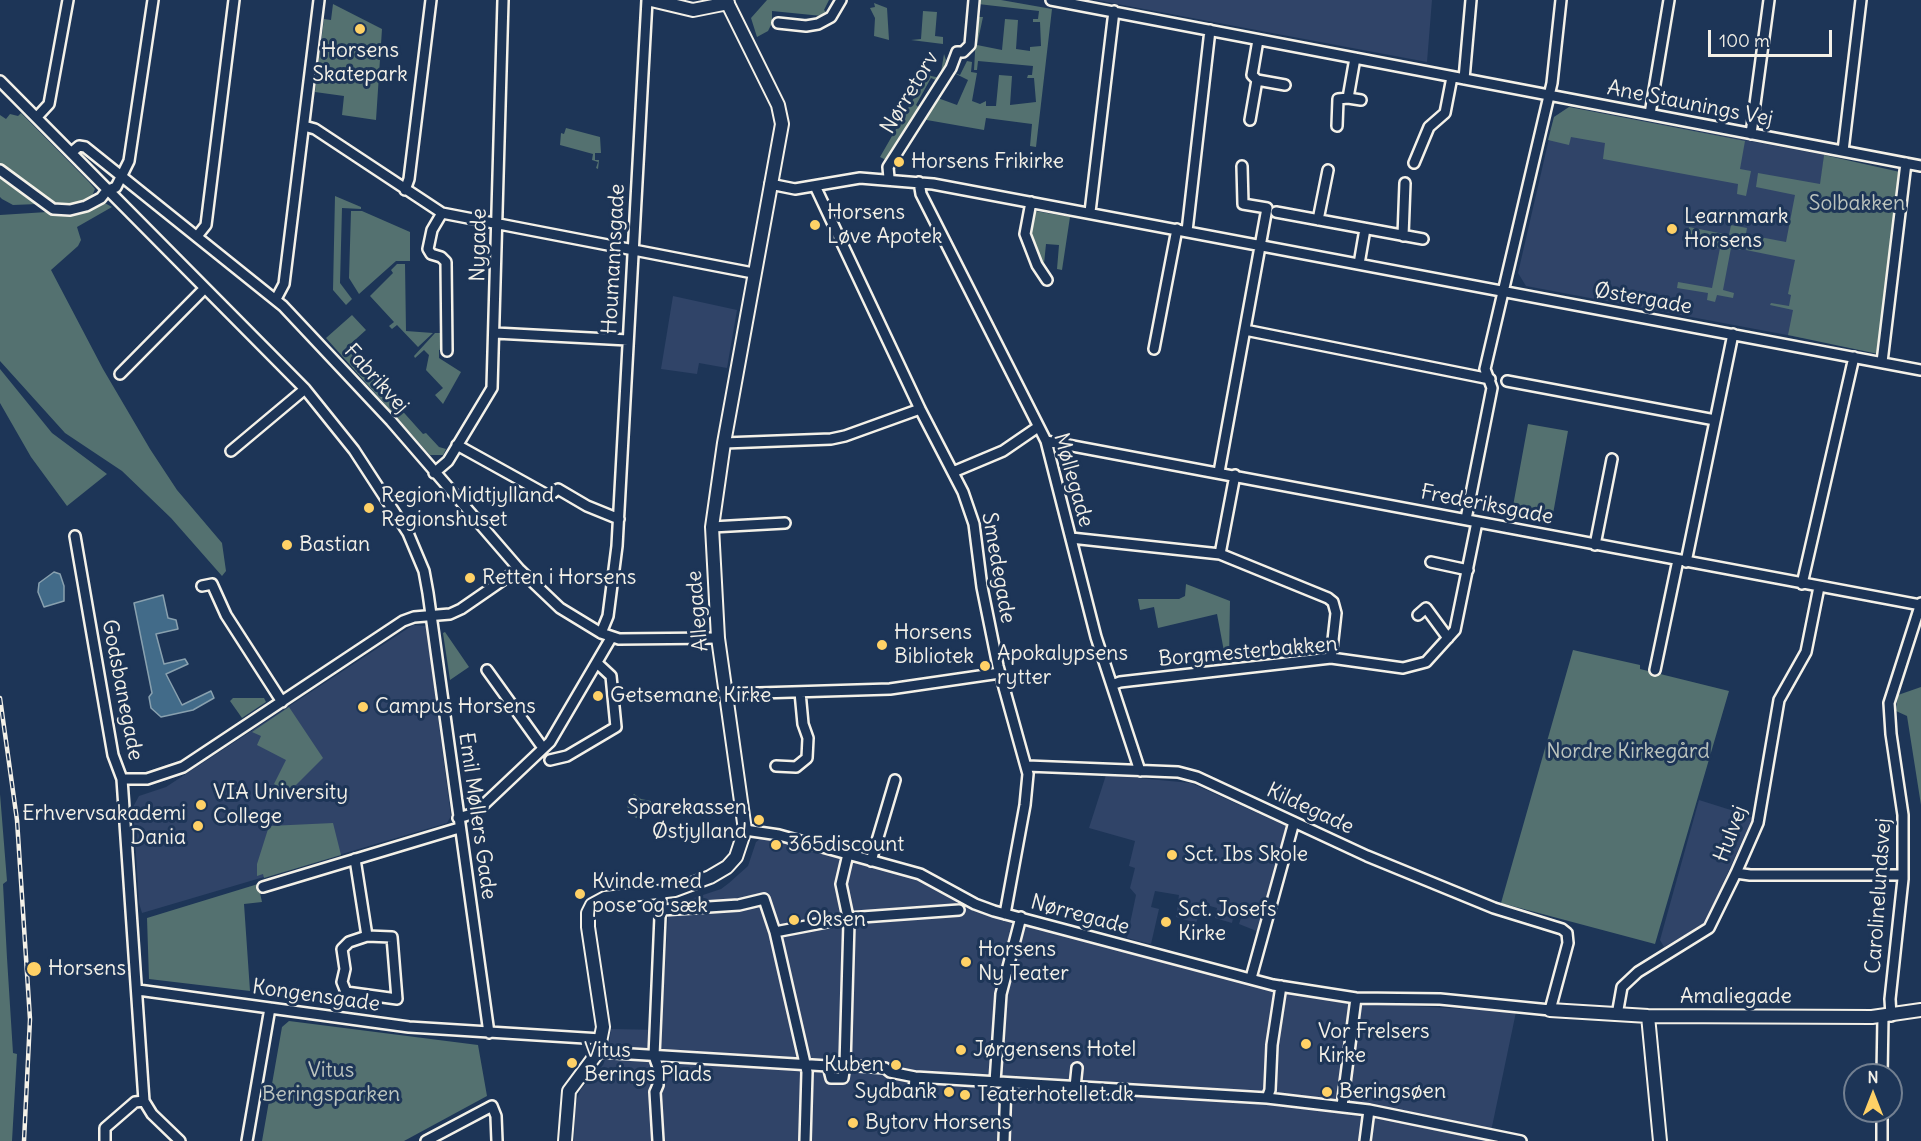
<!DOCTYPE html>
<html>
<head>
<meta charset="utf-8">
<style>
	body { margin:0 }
	#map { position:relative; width:1921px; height:1141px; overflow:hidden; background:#1d3557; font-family:Delius,sans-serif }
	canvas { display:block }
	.north { position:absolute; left:1843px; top:1063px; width:60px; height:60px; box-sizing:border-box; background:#1d3557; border:2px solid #738091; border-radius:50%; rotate:0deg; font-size:16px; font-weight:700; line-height:24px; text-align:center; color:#f4f1e8 }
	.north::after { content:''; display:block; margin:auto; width:21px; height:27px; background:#ffd166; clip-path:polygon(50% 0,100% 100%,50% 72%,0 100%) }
	.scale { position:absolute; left:1708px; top:30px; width:124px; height:27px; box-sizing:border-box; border:3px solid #f4f1e8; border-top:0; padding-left:8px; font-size:18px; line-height:21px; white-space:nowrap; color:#f4f1e8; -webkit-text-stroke:4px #1d3557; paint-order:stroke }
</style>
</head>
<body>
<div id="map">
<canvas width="1921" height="1141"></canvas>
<div class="north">N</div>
<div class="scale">100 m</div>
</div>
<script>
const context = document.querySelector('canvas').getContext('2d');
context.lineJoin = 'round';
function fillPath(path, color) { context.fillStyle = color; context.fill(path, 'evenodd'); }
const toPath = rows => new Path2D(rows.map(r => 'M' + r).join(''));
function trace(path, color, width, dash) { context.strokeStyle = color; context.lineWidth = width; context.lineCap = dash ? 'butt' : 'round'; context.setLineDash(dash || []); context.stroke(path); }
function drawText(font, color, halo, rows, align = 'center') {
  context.font = font + ' Delius,sans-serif'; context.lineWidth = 6; context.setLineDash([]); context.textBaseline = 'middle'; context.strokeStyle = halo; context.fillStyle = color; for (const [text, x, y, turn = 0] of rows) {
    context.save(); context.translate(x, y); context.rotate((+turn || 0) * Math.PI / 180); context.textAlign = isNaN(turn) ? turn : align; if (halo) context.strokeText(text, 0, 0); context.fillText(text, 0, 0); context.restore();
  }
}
const built = toPath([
	[1096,0,1432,0,1427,62],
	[1569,107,1824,155,1803,338,1526,286,1518,273,1554,117],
	[673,296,737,310,727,368,699,363,697,374,661,369],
	[413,625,426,626,451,816,447,823,142,913,139,903,133,807,139,796,166,787],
	[1106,775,1191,783,1286,826,1259,932,1239,924,1242,915,1234,913,1232,923,1215,918,1217,908,1203,904,1196,923,1176,917,1179,895,1155,891,1151,907,1159,909,1151,944,1127,938,1136,895,1130,888,1135,868,1129,866,1135,841,1089,828],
	[1699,800,1753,817,1705,923,1664,947,1660,940],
	[764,836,913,876,1005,918,1344,1002,1516,1012,1489,1141,574,1141,575,1104,581,1089,603,1065,608,1052,611,1029,661,1030,669,901,688,900,721,889,729,883,748,866,756,842]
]);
const green = toPath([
	[767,0,829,0,824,10,827,13,822,16,772,11,772,23,768,31,757,37,751,18],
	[978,0,1001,0,1052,9,1036,147,1030,146,1032,124,986,118,984,130,921,119,935,97,957,105,968,80,952,72,960,75,967,61,972,62,971,72,977,73,972,101,980,104,986,101,986,106,996,106,999,75,1012,76,1010,105,1036,102,1034,78,1027,78,1028,75,1032,75,1033,66,978,61,977,70,974,70,977,17,983,17,977,45,1002,50,1005,19,1018,20,1016,49,1030,51,1030,47,1041,46,1040,22,1033,22,1033,19,1038,19,1039,11,978,4],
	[874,3,887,8,889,40,874,36,875,18,870,8,875,7],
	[333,4,382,29,376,120,342,115,344,96,315,92,324,19,331,20],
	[923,11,937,12,935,36,943,37,943,44,911,40,921,39],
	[944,54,946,60,942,75,938,81,931,78,916,105,921,109,890,162,880,157,927,75,940,78],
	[1569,107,1745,141,1740,169,1751,171,1746,196,1737,194,1738,184,1603,159,1605,143,1571,137,1569,145,1548,140,1554,117],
	[21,113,89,182,95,189,92,196,71,206,51,204,0,165,0,115,6,119,10,114,18,116],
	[566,128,600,137,601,153,595,153,595,160,599,160,598,169,596,168,598,162,592,160,593,154,560,145,561,133,564,134],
	[1824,155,1900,172,1878,354,1788,335,1793,310,1770,305,1771,303,1789,306,1791,295,1788,294,1795,260,1746,250,1749,235,1786,242,1795,195,1756,187,1758,173,1820,184],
	[0,175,38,204,13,205,2,199,0,197],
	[335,196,361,207,361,209,342,208,340,283,352,299,346,305,333,290],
	[103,202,112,207,77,227,81,240,78,246,51,270,103,369,150,449,177,490,222,543,226,571,222,576,171,518,122,471,65,433,0,361,0,215,47,212,73,216],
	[351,211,362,211,410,232,410,261,396,261,359,294,349,278],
	[1035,211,1070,217,1062,270,1057,269,1059,245,1046,244,1044,264,1040,261,1029,232],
	[1731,225,1747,228,1743,250,1731,248,1723,290,1734,293,1733,298,1717,295,1715,302,1707,300,1708,293,1677,288,1678,282,1712,288,1720,248,1687,241,1689,227,1729,235],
	[397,264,405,264,406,331,433,333,418,347,397,325,392,329,389,326,394,322,370,296,393,273,391,270],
	[352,315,366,330,346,348,423,434,426,433,439,447,446,449,443,455,430,455,326,338],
	[435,333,442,333,442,349,439,350,439,358,461,372,443,404,435,395,443,388,426,370,429,355,424,350,415,358,414,356],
	[0,369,52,433,107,474,67,506,31,457,0,403],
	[1528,424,1568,431,1551,525,1511,517],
	[1186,584,1230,601,1229,662,1226,662,1217,614,1158,628,1154,607,1140,610,1138,599,1179,599,1185,596],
	[445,632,469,667,450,680,443,633],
	[1573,650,1640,665,1640,669,1729,691,1655,944,1501,903],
	[1921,687,1921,805,1907,716,1896,711,1898,695],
	[233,698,264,698,266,702,242,718,230,701],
	[289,707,323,758,289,792,274,784,286,760,257,745,261,736,252,732],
	[0,794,7,881,3,884,7,958,13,1053,17,1054,12,1141,0,1141],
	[634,794,641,799,651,801,651,810,643,818,636,818,628,811,627,803],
	[333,823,341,855,264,878,263,874,257,876,257,864,269,826],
	[258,884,262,902,244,904,250,991,149,979,147,918],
	[289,1021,478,1045,487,1096,404,1141,262,1141,282,1027]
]);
const water = toPath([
	[54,572,60,574,64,586,64,601,44,607,38,592,39,583,54,572],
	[163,595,168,618,176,620,178,629,156,634,164,664,185,659,188,664,166,674,182,705,211,691,214,698,193,710,161,717,151,708,149,697,152,693,134,603,163,595]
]);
const street = toPath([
	[1051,0,1921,166],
	[778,23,806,26,818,24,831,17,841,0],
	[1464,79,1471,0],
	[1257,80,1285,85],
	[0,81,305,389,354,450,408,533,424,571,428,593,489,1033],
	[1348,98,1361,100],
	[1650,114,1669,0],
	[37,117,49,104,68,0],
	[1250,120,1257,80,1252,75,1258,40],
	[304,126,315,129,442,213,753,273],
	[1337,126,1338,99,1348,98,1355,58],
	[1751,134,1769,0],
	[1843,151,1861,0],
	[72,152,79,146,85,147,283,306,391,421,519,569,560,608,601,633,619,639,718,638],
	[1414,163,1429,127,1445,113,1452,77],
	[0,170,53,209,70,210,86,206,101,198,108,189],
	[889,178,888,167,951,68,957,52,963,52,970,45,974,0],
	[919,182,921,194,1046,441,1096,637,1140,771],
	[770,184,795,189,860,178,933,184,1921,370],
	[815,186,920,409,963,492,974,524,982,587,998,666,1028,774,1025,805,1005,914],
	[109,190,116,187,129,161,153,0],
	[405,190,409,179,431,0],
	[1031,202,1025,234,1037,265,1047,280],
	[1090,212,1114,11],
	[1276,212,1423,239],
	[442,213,432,230,428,249,431,254,441,257,446,262,447,351],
	[1318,220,1328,170],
	[1187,231,1210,30],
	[198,235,206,225,234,0],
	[1403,236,1405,183],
	[1359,264,1365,229],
	[276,299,284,284,319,0],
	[1245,330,1490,379],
	[495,333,628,340],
	[1154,349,1177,229],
	[1882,362,1906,163],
	[120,374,205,288],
	[1507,381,1715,420],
	[1046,441,1921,605],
	[724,443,831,439,845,436,920,409],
	[457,445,549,496,558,489,587,506,619,519],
	[231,451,305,389],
	[953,472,1003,451,1038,427],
	[1219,472,1267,208,1243,204,1242,166],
	[434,473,448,461,492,388,503,0],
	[1466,519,1492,388,1485,369,1552,83,1561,0],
	[712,527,785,523],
	[75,536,113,755,122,779,144,1101,152,1114,180,1141],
	[1071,538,1220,554,1328,598,1333,602,1336,613,1331,658],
	[1595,545,1612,459],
	[1220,554,1235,475],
	[1431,562,1468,570],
	[1686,562,1733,334],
	[1802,584,1854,357],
	[202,586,212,584,226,615,282,702],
	[1418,615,1426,608,1448,638],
	[601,633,608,616,617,546,647,0],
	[487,670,543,748],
	[1655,670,1678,560],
	[1112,685,1120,682,1331,658,1403,668,1426,662,1455,630,1477,522],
	[727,694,890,689,1000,673],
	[550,760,567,756,616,727,611,676,597,663],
	[776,766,796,767,807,758,808,738,803,724,800,692],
	[122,779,147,779,183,767,403,621,414,617,450,614,461,609,519,569],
	[458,818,475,813,550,742,611,638],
	[745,830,779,835,920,874,975,904,994,911,1273,985,1356,998,1440,999,1550,1010,1568,943,1567,933,1562,929,1494,908,1367,856,1197,777,1178,772,1027,766],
	[355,859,367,936,392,937,397,999,346,992,342,982,345,969,342,949,349,942,367,936],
	[871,861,895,780],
	[1736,873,1750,875,1903,875],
	[263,887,459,828],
	[662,910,739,905,764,899,775,932,807,1072,805,1141],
	[775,932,848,918,959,910],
	[1251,978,1294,822],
	[138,990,409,1027,601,1039],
	[1617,1015,1622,987,1638,972,1709,928,1736,873,1758,823,1779,700,1806,652,1819,587],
	[1891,1016,1890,999,1903,879,1903,815,1891,734,1889,703,1921,603],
	[598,1052,828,1066,831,1078,843,1078,845,1065,885,1068,890,1072,915,1077,1267,1098,1369,1110,1521,1141],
	[845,1065,849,922,841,884,848,854],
	[1882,1075,1883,1017],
	[995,1082,1001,994,1021,917],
	[1075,1087,1077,1068],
	[914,1092,915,1077],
	[1267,1098,1270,1090,1272,1045,1281,986],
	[1342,1106,1356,998],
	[105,1141,105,1128,135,1102,144,1101],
	[247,1141,270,1008],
	[426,1141,492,1106,496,1116,497,1141],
	[658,1141,655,1092,658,1085,658,1067,654,1056,661,893],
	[1004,1141,1006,1083],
	[1365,1141,1369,1110],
	[1882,1141,1882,1111]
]);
const secondary = toPath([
	[651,0,693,10,728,3],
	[1550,1010,1648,1016,1872,1017,1921,1010],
	[1648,1016,1660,1141],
	[565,1141,569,1091,598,1052,603,1027,588,927,588,913,592,905,605,898,675,890,710,877,727,867,736,857,745,830,718,638,712,527,724,443,782,124,778,105,726,0]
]);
const rail = toPath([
	[0,698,17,820,30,1019,24,1141]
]);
const markers = [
	[360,29,6,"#ffd166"],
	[899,162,6,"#ffd166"],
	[815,225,6,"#ffd166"],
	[1672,229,6,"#ffd166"],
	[369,508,6,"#ffd166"],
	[287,545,6,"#ffd166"],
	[470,578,6,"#ffd166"],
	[882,645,6,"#ffd166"],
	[985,666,6,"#ffd166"],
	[598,696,6,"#ffd166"],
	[363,707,6,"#ffd166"],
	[201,805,6,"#ffd166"],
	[759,820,6,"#ffd166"],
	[198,826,6,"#ffd166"],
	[776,845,6,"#ffd166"],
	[1172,855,6,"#ffd166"],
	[580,894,6,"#ffd166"],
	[794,920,6,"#ffd166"],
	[1166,922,6,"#ffd166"],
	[966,962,6,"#ffd166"],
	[34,969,8,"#ffd166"],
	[1306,1044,6,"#ffd166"],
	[961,1050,6,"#ffd166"],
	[572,1063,6,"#ffd166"],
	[896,1065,6,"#ffd166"],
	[949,1092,6,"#ffd166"],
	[1327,1092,6,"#ffd166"],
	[965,1095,6,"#ffd166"],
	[853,1123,6,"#ffd166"]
];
const poiNames = [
	["Horsens",360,51,"center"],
	["Skatepark",360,75,"center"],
	["Horsens Frikirke",911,162],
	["Horsens",827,213],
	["Løve Apotek",827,237],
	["Learnmark",1684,217],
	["Horsens",1684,241],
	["Region Midtjylland",381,496],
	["Regionshuset",381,520],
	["Bastian",299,545],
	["Retten i Horsens",482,578],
	["Horsens",894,633],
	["Bibliotek",894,657],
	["Apokalypsens",997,654],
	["rytter",997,678],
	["Getsemane Kirke",610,696],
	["Campus Horsens",375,707],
	["VIA University",213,793],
	["College",213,817],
	["Sparekassen",747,808,"right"],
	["Østjylland",747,832,"right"],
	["Erhvervsakademi",186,814,"right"],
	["Dania",186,838,"right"],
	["365discount",788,845],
	["Sct. Ibs Skole",1184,855],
	["Kvinde med",592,882],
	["pose og sæk",592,906],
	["Sct. Josefs",1178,910],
	["Kirke",1178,934],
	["Oksen",806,920],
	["Horsens",978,950],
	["Ny Teater",978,974],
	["Horsens",48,969],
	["Vor Frelsers",1318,1032],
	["Kirke",1318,1056],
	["Jørgensens Hotel",973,1050],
	["Vitus",584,1051],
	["Berings Plads",584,1075],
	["Kuben",884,1065,"right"],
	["Sydbank",937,1092,"right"],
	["Beringsøen",1339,1092],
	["Teaterhotellet.dk",977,1095],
	["Bytorv Horsens",865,1123]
];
const streetNames = [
	["Nørretorv",910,93,-59],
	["Ane Staunings Vej",1690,104,11],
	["Nygade",479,245,-89],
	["Houmannsgade",614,259,-87],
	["Østergade",1643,299,10],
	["Fabrikvej",376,379,48],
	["Møllegade",1073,480,74],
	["Frederiksgade",1487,505,11],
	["Smedegade",998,568,80],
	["Allegade",698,611,-95],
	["Borgmesterbakken",1248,652,-5],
	["Godsbanegade",122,690,79],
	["Kildegade",1310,809,25],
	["Emil Møllers Gade",477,816,82],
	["Hulvej",1731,834,-69],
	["Carolinelundsvej",1879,896,-86],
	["Nørregade",1080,915,15],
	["Kongensgade",316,996,8],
	["Amaliegade",1736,997]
];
const parkNames = [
	["Solbakken",1857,204],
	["Nordre Kirkegård",1628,752],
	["Vitus",331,1071],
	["Beringsparken",331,1095]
];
fillPath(built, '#304468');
fillPath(green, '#547170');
fillPath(water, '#426b89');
trace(water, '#89a1af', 1.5);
trace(street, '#f4f1e8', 14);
trace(secondary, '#f4f1e8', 16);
trace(street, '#1d3557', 9);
trace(secondary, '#1d3557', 12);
trace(rail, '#f4f1e8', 4.5);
trace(rail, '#1d3557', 2, [7]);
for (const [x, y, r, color] of markers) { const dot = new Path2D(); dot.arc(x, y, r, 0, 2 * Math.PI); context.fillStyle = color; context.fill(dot); trace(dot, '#1d3557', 2); }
drawText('21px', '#f4f1e8', '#1d3557', poiNames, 'left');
drawText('21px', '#f4f1e8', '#1d3557', streetNames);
drawText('21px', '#bcc4be', '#1d3557', parkNames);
</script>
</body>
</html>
